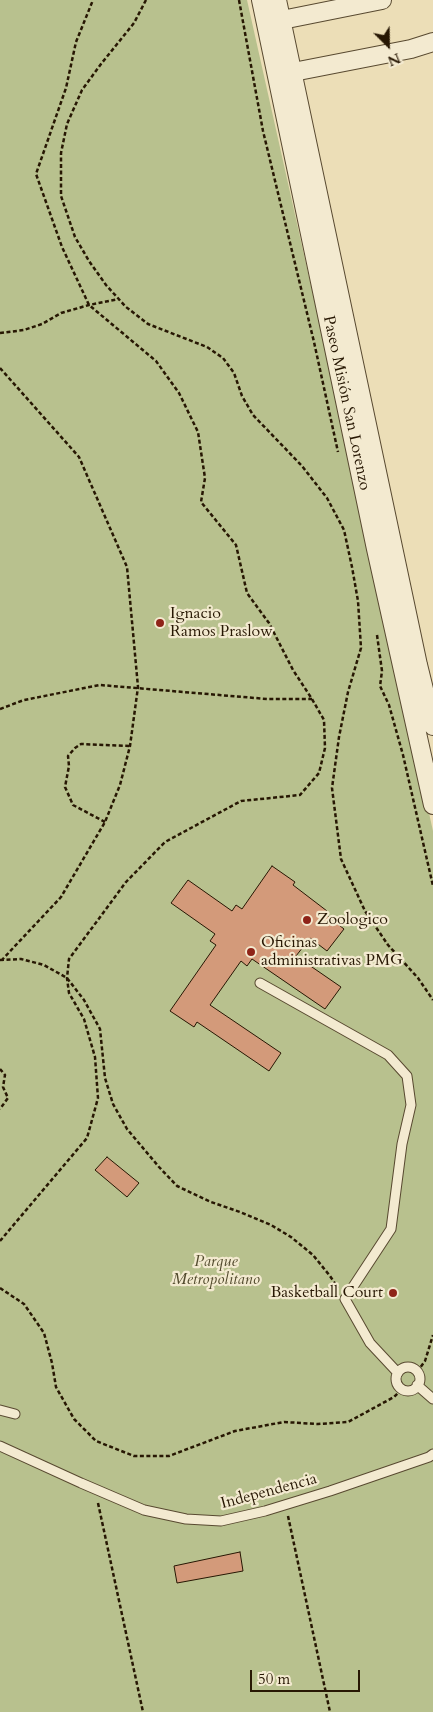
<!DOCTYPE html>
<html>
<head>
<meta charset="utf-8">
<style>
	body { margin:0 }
	#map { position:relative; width:433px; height:1712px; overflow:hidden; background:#ecdeb7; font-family:Cardo,serif }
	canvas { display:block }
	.north { position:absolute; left:363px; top:20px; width:50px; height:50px; -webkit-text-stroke:4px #f3ead0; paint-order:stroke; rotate:157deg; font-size:14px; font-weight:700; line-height:20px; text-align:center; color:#271703 }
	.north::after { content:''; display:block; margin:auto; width:18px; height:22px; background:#271703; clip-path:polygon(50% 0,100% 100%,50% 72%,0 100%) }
	.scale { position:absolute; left:250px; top:1670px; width:110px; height:22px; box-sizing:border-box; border:2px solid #271703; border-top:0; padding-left:6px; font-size:15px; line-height:18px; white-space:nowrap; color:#271703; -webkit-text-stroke:4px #f3ead0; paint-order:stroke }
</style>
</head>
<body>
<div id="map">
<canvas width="433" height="1712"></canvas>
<div class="north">N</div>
<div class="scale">50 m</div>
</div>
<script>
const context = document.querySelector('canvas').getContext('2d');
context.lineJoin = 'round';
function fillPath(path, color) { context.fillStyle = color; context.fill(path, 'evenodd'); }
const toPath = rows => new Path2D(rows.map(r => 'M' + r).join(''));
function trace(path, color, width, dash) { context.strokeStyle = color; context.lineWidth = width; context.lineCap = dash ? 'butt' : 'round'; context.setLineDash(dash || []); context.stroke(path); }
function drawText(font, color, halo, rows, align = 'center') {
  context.font = font + ' Cardo,serif'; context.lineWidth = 4.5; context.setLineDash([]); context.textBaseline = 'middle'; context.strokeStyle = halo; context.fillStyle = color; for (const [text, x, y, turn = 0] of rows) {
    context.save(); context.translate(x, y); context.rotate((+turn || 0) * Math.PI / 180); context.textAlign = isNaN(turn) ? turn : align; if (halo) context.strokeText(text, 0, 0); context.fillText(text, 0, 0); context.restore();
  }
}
const green = toPath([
	[0,0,247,0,433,831,433,1712,0,1712]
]);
const building = toPath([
	[272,866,295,882,293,885,327,911,325,914,344,929,327,951,310,938,296,956,341,987,325,1009,252,959,247,966,241,961,210,1005,281,1053,269,1071,197,1022,194,1027,170,1011,216,945,210,941,215,934,171,903,188,880,232,911,236,905,242,909,272,866],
	[107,1157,139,1183,127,1197,95,1170,107,1157],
	[240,1552,243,1571,177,1583,174,1566,240,1552]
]);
const path = toPath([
	[146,0,134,23,101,64,82,90,67,124,61,153,61,196,75,237,89,261,106,285,126,307,148,324,207,347,223,358,234,373,242,396,253,415,302,466,327,498,344,530,352,567,358,601,361,648,348,692,339,737,332,788,341,859,365,911,388,945,418,978,433,1000],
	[239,0,263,131,314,342,338,452],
	[0,333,24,330,42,324,61,313,89,305,119,299],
	[0,368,79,457,127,567,138,687,130,746,120,785,105,822,61,897,0,962],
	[377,635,382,671,380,686,389,705,403,755,433,886],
	[0,709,24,700,100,685,267,699,312,699],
	[105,822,73,805,65,787,69,766,68,756,75,748,81,744,130,746],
	[0,960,21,959,44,965,67,978,84,1000,100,1029,105,1078,113,1104,127,1129,159,1167,177,1186,211,1202,240,1212,271,1225,291,1237,313,1255,330,1276,338,1288],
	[0,1069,5,1075,3,1087,8,1098,0,1109],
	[0,1241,87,1138,98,1098,95,1057,84,1019,69,993,67,978,69,959,126,882,165,842,241,801,300,795,319,773,325,748,324,720,312,699,293,670,269,623,247,593,236,545,201,502,205,478,198,432,179,393,156,361,89,305,62,247,36,174,66,88,76,42,93,0],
	[0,1288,24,1304,44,1333,52,1363,56,1387,74,1419,96,1441,134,1456,169,1456,235,1431,284,1422,318,1424,348,1422,394,1397,402,1389],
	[417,1372,425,1361,433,1335],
	[98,1503,143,1712],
	[288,1516,330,1712]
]);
const service = toPath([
	[260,983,388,1055,407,1076,411,1105,402,1144,391,1229,345,1299,370,1343,398,1373],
	'396 1379a12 12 0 1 1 24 0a12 12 0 1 1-24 0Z',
	[417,1385,433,1399],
	[0,1410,15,1414],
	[0,1446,81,1483,144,1510,186,1519,221,1521,265,1511,330,1491,429,1457,433,1454]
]);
const minor = toPath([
	[261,0,376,549,433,805],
	[277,0,418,665,433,726],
	[272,22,382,0],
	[283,74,411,49,433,42]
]);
const markers = [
	[160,623,5,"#8f2418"],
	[307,920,5,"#8f2418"],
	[251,952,5,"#8f2418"],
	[393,1293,5,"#8f2418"]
];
const streetNames = [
	["Paseo Misión San Lorenzo",346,403,78],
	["Independencia",269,1492,-15]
];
const poiNames = [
	["Ignacio",170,614],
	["Ramos Praslow",170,632],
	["Zoologico",317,920],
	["Oficinas",261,943],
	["administrativas PMG",261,961],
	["Basketball Court",383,1293,"right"]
];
const parkNames = [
	["Parque",216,1262],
	["Metropolitano",216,1280]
];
fillPath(green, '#b8c18e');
fillPath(building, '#d39a7a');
trace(building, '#271703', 1);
trace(service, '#584930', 11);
trace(minor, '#584930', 20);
trace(path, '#271703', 2.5, [4, 2.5]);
trace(service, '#f3ead0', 9);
trace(minor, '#f3ead0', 18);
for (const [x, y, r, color] of markers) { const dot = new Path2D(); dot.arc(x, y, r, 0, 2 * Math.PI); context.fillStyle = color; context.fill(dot); trace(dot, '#f3ead0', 2); }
drawText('16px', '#271703', '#f3ead0', streetNames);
drawText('16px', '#271703', '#f3ead0', poiNames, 'left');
drawText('italic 16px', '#524a2d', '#f3ead0', parkNames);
</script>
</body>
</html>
